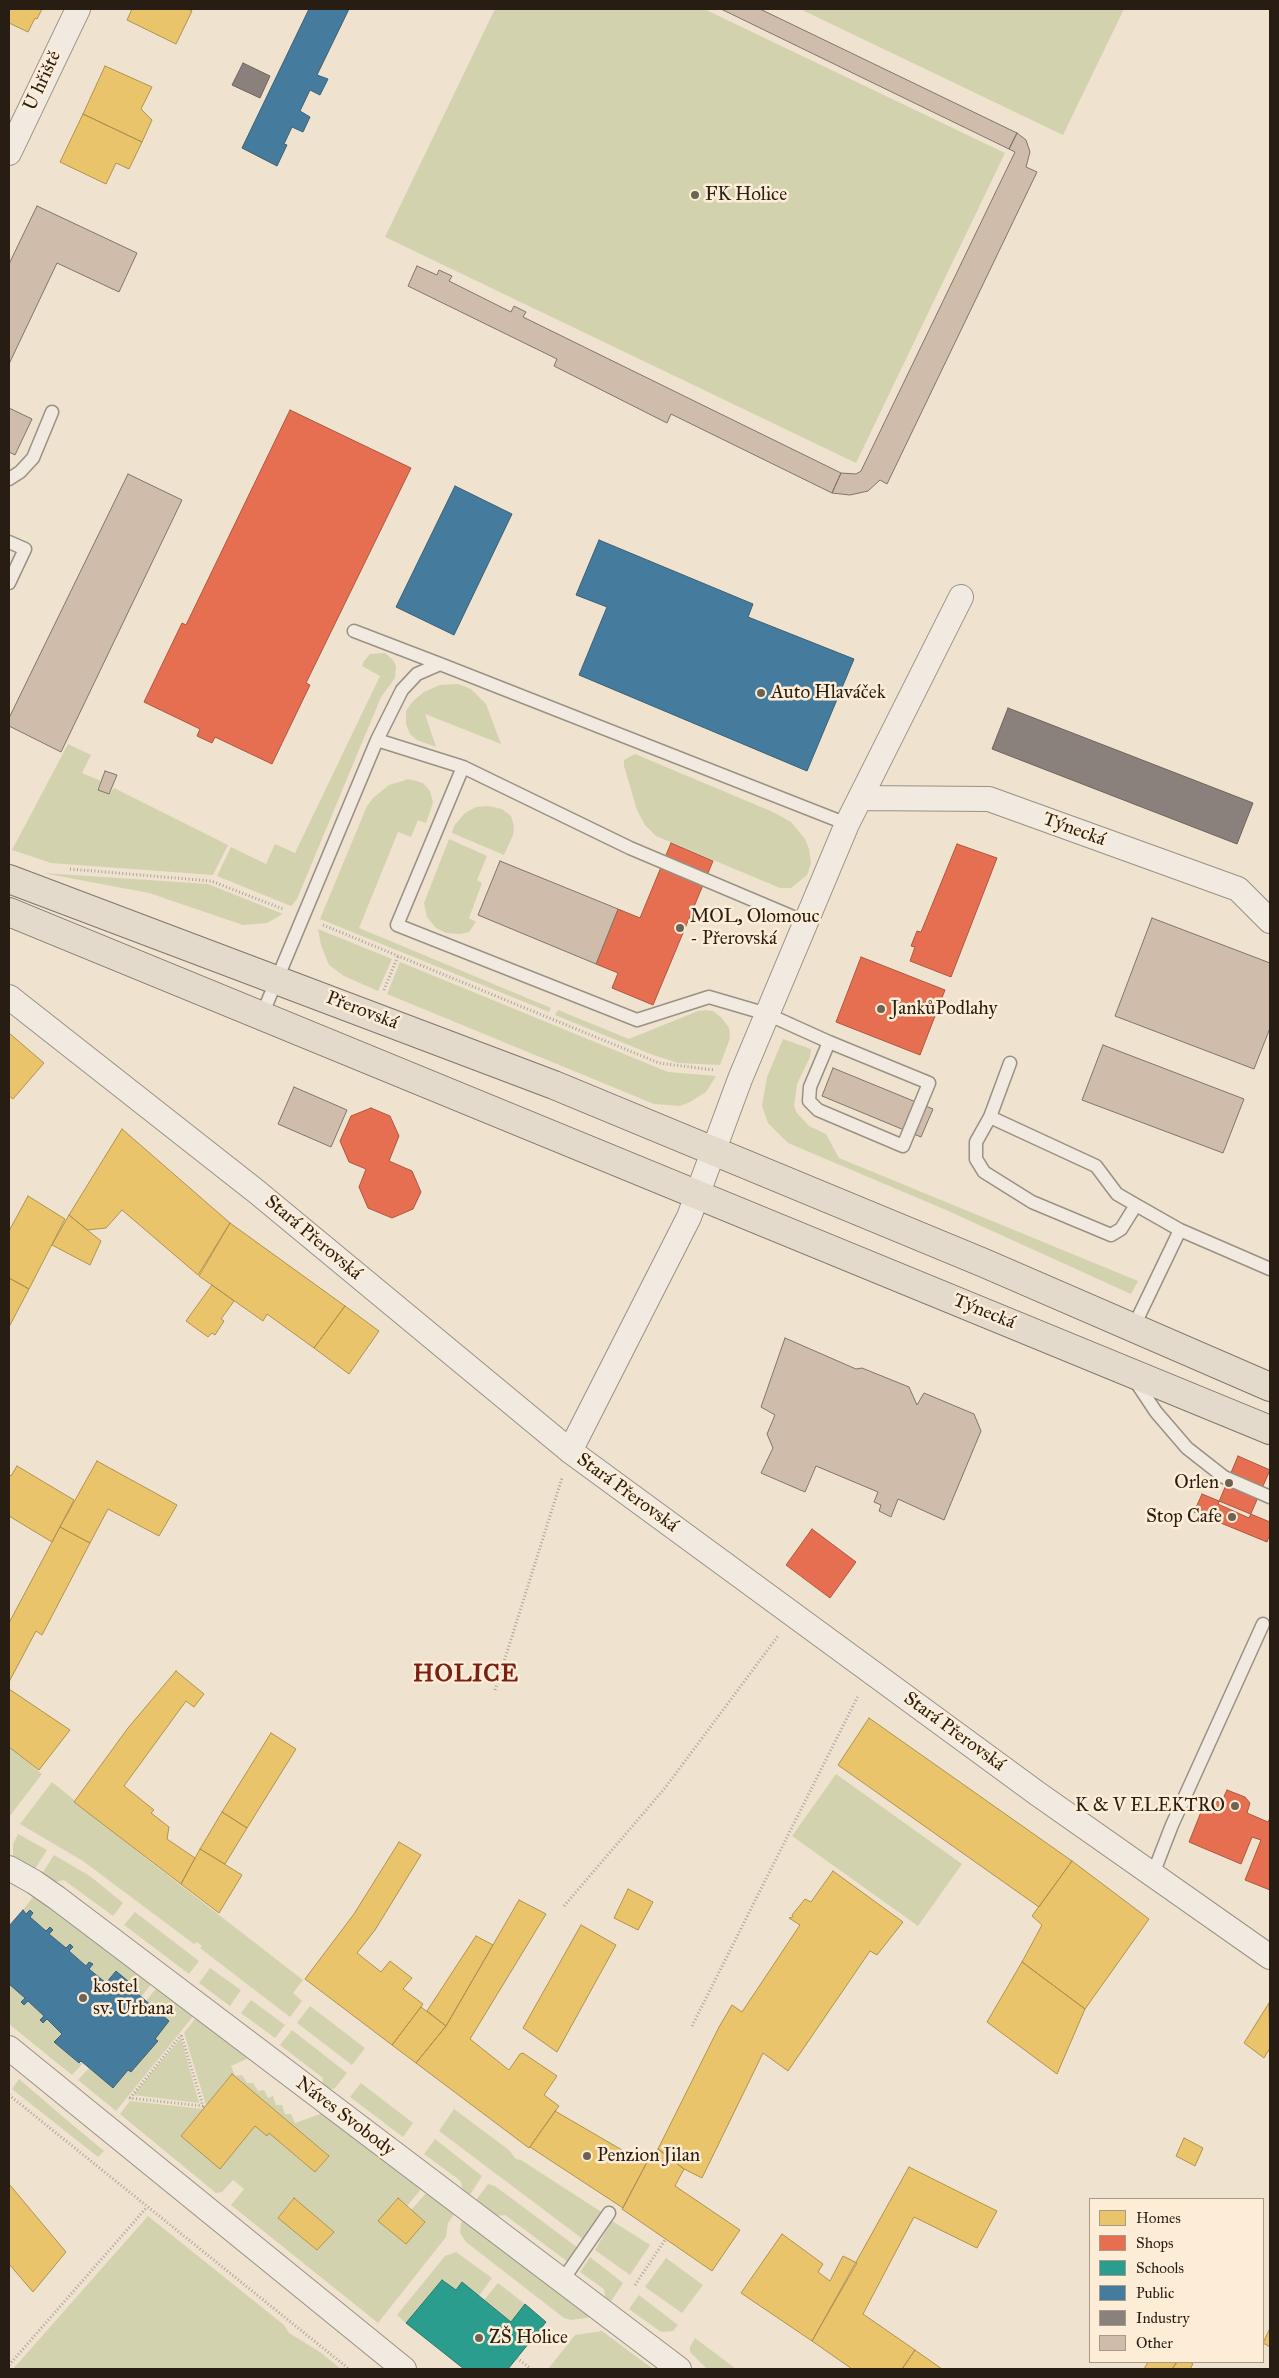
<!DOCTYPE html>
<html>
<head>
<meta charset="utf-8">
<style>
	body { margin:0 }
	#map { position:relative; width:1279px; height:2378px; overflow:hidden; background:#efe2cf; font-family:"IM FELL Great Primer",serif }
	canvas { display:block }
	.frame { position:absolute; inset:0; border:10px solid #281d13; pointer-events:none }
	.legend { position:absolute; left:1089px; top:2198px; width:175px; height:165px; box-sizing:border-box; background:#fdedd7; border:1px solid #a89a89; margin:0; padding:6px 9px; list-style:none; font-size:15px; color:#281d13 }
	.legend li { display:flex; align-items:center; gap:10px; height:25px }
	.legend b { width:25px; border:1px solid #a89a89 }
</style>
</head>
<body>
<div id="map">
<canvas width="1279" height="2378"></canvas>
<div class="frame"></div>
<ul class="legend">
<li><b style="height:14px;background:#e9c46a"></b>Homes</li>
<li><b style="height:14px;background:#e76f51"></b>Shops</li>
<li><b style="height:14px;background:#2a9d8f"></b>Schools</li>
<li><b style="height:14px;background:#457b9d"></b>Public</li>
<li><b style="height:14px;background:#8a817c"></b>Industry</li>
<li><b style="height:14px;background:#cfbcab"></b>Other</li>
</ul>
</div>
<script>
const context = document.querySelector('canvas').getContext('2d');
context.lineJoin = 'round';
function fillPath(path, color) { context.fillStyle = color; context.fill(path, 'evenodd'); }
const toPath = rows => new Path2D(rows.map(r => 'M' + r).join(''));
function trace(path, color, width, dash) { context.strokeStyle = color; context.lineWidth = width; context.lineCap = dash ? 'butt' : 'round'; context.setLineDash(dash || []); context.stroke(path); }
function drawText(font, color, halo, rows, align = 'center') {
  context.font = font + ' "IM FELL Great Primer",serif'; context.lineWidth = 5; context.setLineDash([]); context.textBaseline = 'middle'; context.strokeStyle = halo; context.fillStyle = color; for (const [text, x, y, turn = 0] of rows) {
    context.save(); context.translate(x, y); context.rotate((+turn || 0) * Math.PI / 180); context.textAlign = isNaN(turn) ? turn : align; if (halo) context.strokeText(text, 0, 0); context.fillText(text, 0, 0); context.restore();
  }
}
const green = toPath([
	[495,9,704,9,1005,153,856,463,385,237],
	[800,9,1124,9,1063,135],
	[385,653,393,660,396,666,395,678,381,697,297,899,291,906,217,876,231,847,266,864,275,844,295,853,380,676,362,666,364,661,370,654],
	[458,684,471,689,486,704,501,744,425,714,436,747,417,740,410,734,406,724,406,711,413,701,424,692,440,685],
	[68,744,91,755,82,773,101,781,97,789,109,794,114,788,228,845,213,875,51,863,12,850],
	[635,754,773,812,791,822,805,839,809,849,811,863,807,875,791,888,780,888,656,836,645,825,637,810,624,766,624,760],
	[409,779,423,783,430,791,433,802,430,812,426,823,418,820,411,837,398,832,359,928,551,1008,549,1012,320,919,367,806,373,798,389,785],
	[488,806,502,809,511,816,514,826,513,835,504,855,452,833,454,826,465,813,476,807],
	[449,839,487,856,477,880,482,883,469,918,476,922,469,932,460,934,446,933,436,928,427,917,424,903],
	[43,873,208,884,283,914,267,923,243,925,149,893],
	[318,929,392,959,378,991,344,976,329,965,321,945],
	[400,962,668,1072,716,1076,706,1092,690,1102,680,1106,654,1104,387,994],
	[558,1010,629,1039,698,1011,705,1010,713,1011,722,1018,729,1028,730,1038,720,1065,678,1063,653,1055,555,1015],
	[783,1039,811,1049,810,1057,797,1084,794,1106,797,1113,809,1126,826,1134,839,1158,1138,1281,1131,1294,946,1210,788,1143,768,1123,762,1106,767,1077],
	[9,1746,42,1774,9,1817],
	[836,1774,962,1864,918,1926,792,1836],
	[52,1782,148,1860,303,1980,293,1993,302,2001,290,2017,200,1948,202,1946,197,1942,194,1944,83,1861,20,1824],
	[18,1834,47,1850,33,1872,15,1861,13,1857,13,1844],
	[54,1855,90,1876,123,1903,113,1916,64,1880,52,1883,40,1877],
	[36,1893,153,1982,141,1997,138,1994,140,1991,116,1971,106,1983,89,1969,93,1964,89,1962,86,1966,69,1951,73,1947,66,1948,49,1934,53,1930,50,1927,46,1931,30,1917,33,1912,30,1910,26,1914,23,1910],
	[135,1912,199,1961,189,1974,124,1925],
	[210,1968,241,1990,230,2006,199,1983],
	[10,1983,25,1998,21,2002,24,2005,28,2001,44,2016,40,2020,43,2023,47,2019,62,2034,55,2043,78,2063,83,2063,72,2075,9,2024],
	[158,1986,195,2014,116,2111,78,2080,89,2068,113,2088,128,2070,131,2072,158,2042,155,2039,146,2001],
	[251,2000,285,2025,275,2038,241,2013],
	[310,2006,365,2048,352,2065,297,2023],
	[197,2016,251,2057,231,2066,235,2076,242,2075,247,2083,253,2083,258,2091,264,2090,268,2098,273,2096,276,2105,282,2105,285,2114,291,2114,295,2123,323,2113,422,2188,407,2206,397,2198,379,2221,406,2244,425,2222,411,2210,427,2192,455,2213,448,2223,446,2237,378,2323,231,2205,244,2189,233,2180,222,2192,216,2193,120,2114,130,2101,203,2109,181,2136,220,2168,255,2126,267,2135,269,2133,315,2172,329,2156,232,2074,206,2105,184,2033],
	[293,2198,333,2231,317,2250,278,2218],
	[292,2030,347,2073,335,2088,328,2090,322,2086,323,2078,280,2045],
	[181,2038,199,2103,133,2095],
	[19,2079,62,2116,104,2151,98,2157,12,2089],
	[361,2083,413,2123,403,2137,350,2097],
	[454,2109,509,2150,516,2159,521,2160,603,2213,584,2240,439,2131],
	[435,2139,482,2176,468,2198,463,2193,461,2182,458,2179,424,2154],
	[488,2184,495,2186,578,2248,568,2262,505,2215,495,2216,474,2203],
	[148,2216,284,2325,289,2333,320,2352,341,2369,13,2369],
	[464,2219,592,2317,571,2320,564,2318,466,2242,460,2233,461,2223],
	[612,2221,650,2245,630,2275,595,2250],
	[456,2252,492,2278,479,2296,462,2282,456,2290,442,2280,406,2323,397,2315,445,2256],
	[590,2257,623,2283,612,2300,606,2303,604,2289,580,2272],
	[666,2258,703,2285,682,2313,645,2287],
	[498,2283,525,2304,511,2322,484,2300],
	[639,2295,678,2325,673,2331,661,2332,629,2309],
	[602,2331,653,2369,548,2369,575,2335],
	[695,2338,736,2369,707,2369,690,2352,690,2347]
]);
const homes = toPath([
	[9,9,42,9,37,19,35,18,28,32,9,23,9,9],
	[132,9,188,9,192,11,176,44,127,20,132,9],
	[105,66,152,87,141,109,152,120,142,142,83,114,105,66],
	[83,114,142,142,129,169,116,163,106,184,60,162,83,114],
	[9,1033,44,1063,13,1099,9,1096,9,1033],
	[122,1129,230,1223,198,1275,122,1210,106,1228,87,1230,69,1215,122,1129],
	[28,1196,65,1219,29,1289,9,1278,9,1231,28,1196],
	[69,1215,101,1241,90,1265,52,1245,69,1215],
	[230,1223,345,1306,314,1348,267,1314,263,1321,199,1276,230,1223],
	[9,1278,29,1289,9,1327,9,1278],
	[212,1285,234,1301,221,1319,224,1321,215,1335,212,1333,208,1337,186,1321,212,1285],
	[345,1306,379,1331,349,1374,314,1348,345,1306],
	[97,1461,177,1505,159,1536,108,1509,90,1543,60,1527,97,1461],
	[17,1466,74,1500,52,1542,9,1516,9,1474,11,1476,17,1466],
	[60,1527,90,1543,42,1635,36,1631,9,1682,9,1623,60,1527],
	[176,1671,204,1694,194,1707,186,1701,124,1786,154,1810,151,1813,169,1827,167,1839,195,1858,181,1884,74,1802,128,1728,176,1671],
	[9,1689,70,1730,39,1770,9,1747,9,1689],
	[869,1718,1072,1861,1039,1907,838,1765,869,1718],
	[271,1733,296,1749,247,1828,222,1812,271,1733],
	[222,1812,247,1828,225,1864,200,1849,222,1812],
	[399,1842,421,1855,375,1930,357,1953,381,1972,390,1961,412,1978,403,1989,423,2004,392,2045,305,1979,354,1914,399,1842],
	[200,1849,242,1875,219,1913,181,1884,200,1849],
	[1072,1861,1149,1919,1085,2009,1022,1962,1042,1925,1032,1916,1072,1861],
	[833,1871,903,1922,877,1955,870,1951,788,2071,763,2053,702,2178,684,2169,658,2149,719,2027,732,2005,742,2012,800,1925,789,1918,793,1917,792,1915,805,1899,811,1902,833,1871],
	[628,1889,653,1902,638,1930,614,1918,628,1889],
	[519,1900,546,1914,470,2039,509,2070,520,2054,523,2053,557,2076,544,2095,559,2106,529,2148,416,2063,446,2026,519,1900],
	[581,1925,616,1945,557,2052,523,2028,581,1925],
	[476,1936,493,1945,446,2026,427,2011,476,1936],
	[1022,1962,1085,2009,1057,2074,987,2022,1022,1962],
	[1269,2003,1270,2048,1264,2058,1244,2043,1269,2003],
	[421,2007,446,2026,416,2063,392,2045,421,2007],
	[232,2074,329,2156,315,2172,269,2133,267,2136,255,2126,220,2169,181,2136,232,2074],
	[555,2111,646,2164,623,2208,530,2147,555,2111],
	[1184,2138,1203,2148,1195,2166,1176,2156,1184,2138],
	[658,2149,684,2169,675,2186,740,2230,712,2271,622,2209,646,2164,658,2149],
	[909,2167,997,2211,977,2248,914,2217,863,2314,915,2350,902,2369,852,2369,812,2341,909,2167],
	[9,2184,66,2252,33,2292,9,2264,9,2184],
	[294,2198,334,2232,317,2250,278,2218,294,2198],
	[398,2198,425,2222,406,2244,378,2221,398,2198],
	[782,2234,823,2264,818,2272,830,2281,843,2256,857,2263,812,2341,741,2293,782,2234],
	[1270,2328,1270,2347,1263,2343,1270,2328],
	[915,2350,942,2369,902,2369,915,2350],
	[1148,2362,1177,2362,1172,2369,1144,2369,1148,2362],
	[1177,2362,1190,2362,1193,2364,1190,2369,1172,2369,1177,2362]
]);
const shops = toPath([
	[290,410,411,468,306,683,310,685,272,764,215,737,212,743,197,736,200,729,144,702,182,623,186,625,290,410],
	[671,843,713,861,653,1005,612,988,618,973,596,964,618,909,640,918,671,843],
	[957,844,997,858,951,977,910,961,915,947,911,946,917,931,921,932,957,844],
	[861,957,945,990,920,1055,836,1022,861,957],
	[371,1108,390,1116,399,1136,389,1161,412,1171,421,1192,413,1209,392,1218,368,1208,359,1187,366,1169,349,1162,340,1141,351,1116,371,1108],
	[1238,1456,1270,1470,1249,1518,1218,1504,1238,1456],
	[1202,1494,1270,1522,1270,1534,1267,1542,1194,1512,1202,1494],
	[812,1529,856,1562,830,1598,786,1565,812,1529],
	[1227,1790,1245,1797,1250,1803,1247,1813,1268,1822,1270,1818,1270,1890,1245,1880,1261,1840,1252,1837,1241,1864,1189,1842,1207,1797,1221,1803,1227,1790]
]);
const schools = toPath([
	[442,2280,456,2290,462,2282,511,2322,525,2304,546,2322,508,2369,464,2369,406,2323,442,2280]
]);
const public = toPath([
	[309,9,349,9,317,75,328,79,320,95,310,90,300,111,310,117,303,132,292,127,284,144,287,145,277,166,242,148,309,9],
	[455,486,512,514,454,635,396,607,455,486],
	[599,540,753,604,748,617,854,659,807,771,579,675,607,607,576,595,599,540],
	[23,1910,26,1914,30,1910,33,1913,30,1917,46,1931,50,1927,53,1930,49,1934,66,1948,70,1944,73,1947,69,1951,86,1966,89,1962,93,1964,89,1969,106,1983,116,1971,141,1992,138,1994,169,2021,155,2039,158,2041,131,2072,128,2070,113,2088,81,2061,79,2063,54,2042,62,2034,47,2019,43,2023,40,2020,44,2016,28,2001,24,2005,21,2002,25,1998,9,1984,9,1926,23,1910]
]);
const industry = toPath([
	[243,63,270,76,260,98,232,85,243,63],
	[1008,708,1253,803,1237,844,992,749,1008,708]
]);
const building = toPath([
	[721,9,760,9,1017,133,1009,149,721,9],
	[1017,133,1026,140,1030,152,1026,167,1037,172,887,484,880,480,868,491,850,495,832,493,841,473,856,474,861,471,1015,152,1009,149,1017,133],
	[37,206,137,253,119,292,57,263,9,364,9,264,37,206],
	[417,266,437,275,439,270,452,276,449,281,511,312,514,306,526,312,523,317,841,473,832,493,671,414,667,423,554,366,557,359,408,286,417,266],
	[9,408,32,419,15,455,9,452,9,408],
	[128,474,182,500,61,752,9,726,9,718,128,474],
	[105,771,117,775,109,794,98,790,105,771],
	[500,861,618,909,596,964,478,915,500,861],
	[1152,918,1270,963,1270,1028,1254,1069,1115,1016,1152,918],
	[1103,1045,1244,1099,1223,1153,1082,1100,1103,1045],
	[833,1068,933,1109,921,1137,822,1096,833,1068],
	[294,1087,347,1110,331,1147,278,1124,294,1087],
	[785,1338,856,1369,862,1368,909,1387,917,1405,924,1393,974,1414,981,1431,944,1520,898,1499,891,1517,879,1511,881,1505,874,1502,878,1492,816,1466,805,1492,761,1473,773,1448,767,1434,775,1415,761,1407,785,1338]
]);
const path = toPath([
	[70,869,211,881,283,909],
	[323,925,659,1063,714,1070],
	[384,990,398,956],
	[495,1690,562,1478],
	[564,1906,665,1788,778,1636],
	[692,2026,858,1696],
	[9,2095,349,2369],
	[129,2098,203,2106,181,2034],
	[130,2098,181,2035],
	[635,2285,665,2240],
	[517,2358,531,2369],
	[9,2365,147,2207]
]);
const service = toPath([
	[9,479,20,472,33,458,52,412],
	[9,542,25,549,9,583],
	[354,631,440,664],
	[377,740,463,767,630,848,805,922],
	[463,767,397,925,637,1020,709,997,767,1014,829,1042,810,1087,809,1101,818,1110,903,1146,929,1083,829,1042],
	[262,1015,377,740,402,690,417,674,440,664,847,824],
	[990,1117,1010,1063],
	[1180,1230,1270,1269],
	[1133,1328,1180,1230,1136,1205,1117,1194,1096,1166,990,1117,976,1142,976,1159,984,1172,1032,1202,1111,1235,1121,1229,1136,1205],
	[1134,1379,1156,1412,1187,1448,1224,1477,1270,1497],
	[1153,1874,1172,1825,1263,1624],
	[562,2281,609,2213]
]);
const minor = toPath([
	[9,153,78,9],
	[860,798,989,799,1238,889,1270,921],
	[9,997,257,1192,570,1451,1038,1794,1270,1957],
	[570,1451,689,1217,740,1079,847,824,961,597],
	[9,1868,34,1882,57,1898,679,2369],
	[9,2048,404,2369]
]);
const primary = toPath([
	[9,879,554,1085,984,1263,1270,1387],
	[9,912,1270,1430]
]);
const markers = [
	[695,195,5,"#6e6255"],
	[761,693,5,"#6e6255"],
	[680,928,5,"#6e6255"],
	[881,1009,5,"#6e6255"],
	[1229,1483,5,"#6e6255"],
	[1232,1517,5,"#6e6255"],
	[1235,1806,5,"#6e6255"],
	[83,1998,5,"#6e6255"],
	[587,2156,5,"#6e6255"],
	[479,2338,5,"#6e6255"]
];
const streetNames = [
	["U hřiště",43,81,-65],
	["Týnecká",1074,830,20],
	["Přerovská",362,1011,21],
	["Stará Přerovská",313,1238,40],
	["Týnecká",984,1312,22],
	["Stará Přerovská",627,1493,36],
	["Stará Přerovská",954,1732,36],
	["Náves Svobody",345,2117,37]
];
const poiNames = [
	["FK Holice",705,195],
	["Auto Hlaváček",771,693],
	["MOL, Olomouc",690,917],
	["- Přerovská",690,939],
	["JankůPodlahy",891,1009],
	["Orlen",1219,1483,"right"],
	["Stop Cafe",1222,1517,"right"],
	["K & V ELEKTRO",1225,1806,"right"],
	["kostel",93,1987],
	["sv. Urbana",93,2009],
	["Penzion Jilan",597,2156],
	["ZŠ Holice",489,2338]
];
const districtNames = [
	["HOLICE",466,1675]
];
fillPath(green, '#d3d2af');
fillPath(homes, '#e9c46a');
trace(homes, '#af9250', 1);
fillPath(shops, '#e76f51');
trace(shops, '#ae563e', 1);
fillPath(schools, '#2a9d8f');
trace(schools, '#29776a', 1);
fillPath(public, '#457b9d');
trace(public, '#3c5f74', 1);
fillPath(industry, '#8a817c');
trace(industry, '#6d635c', 1);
fillPath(building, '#cfbcab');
trace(building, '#7e766b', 1);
trace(service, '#999185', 15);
trace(minor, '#999185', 26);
trace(primary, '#7e766b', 30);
trace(path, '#aaa49c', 3, [1, 2.5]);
trace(service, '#f1eae0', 12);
trace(minor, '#f1eae0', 24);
trace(primary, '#e4dacb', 28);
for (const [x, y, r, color] of markers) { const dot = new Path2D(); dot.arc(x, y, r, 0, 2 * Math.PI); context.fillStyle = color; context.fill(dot); trace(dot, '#fdedd7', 2); }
drawText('19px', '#281d13', '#fdedd7', streetNames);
drawText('19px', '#281d13', '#fdedd7', poiNames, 'left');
context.letterSpacing = '1px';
drawText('bold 24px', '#7a1f14', '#fdedd7', districtNames);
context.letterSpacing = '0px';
</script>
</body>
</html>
